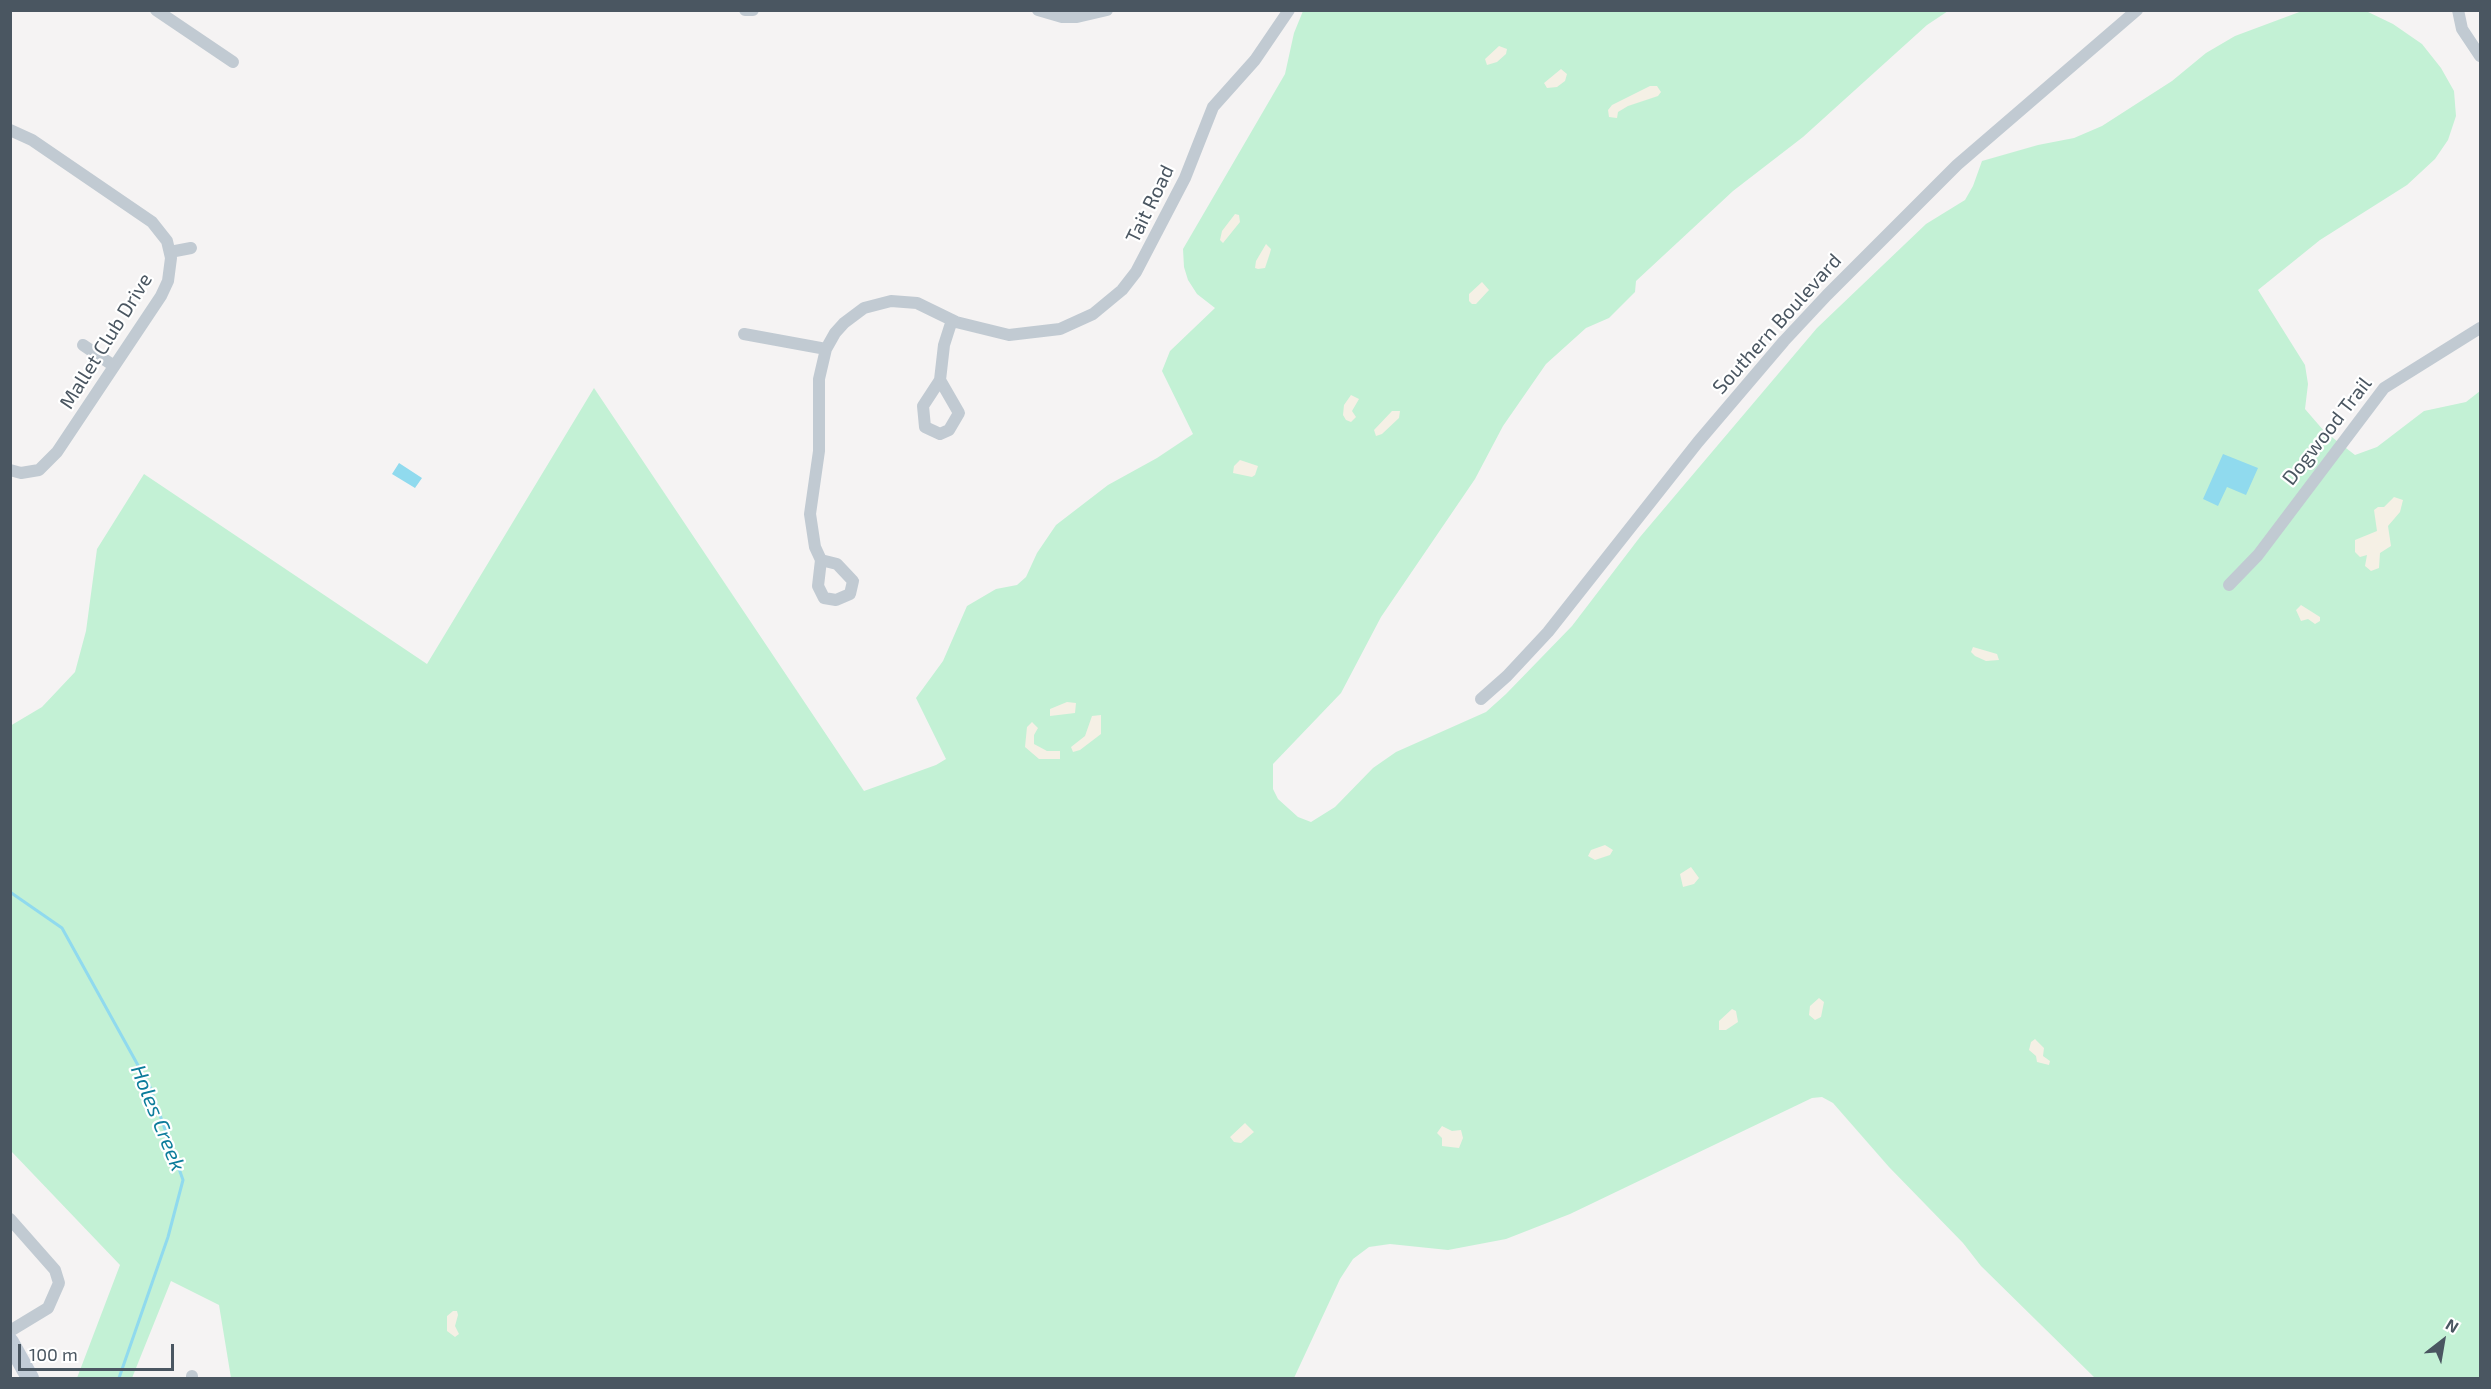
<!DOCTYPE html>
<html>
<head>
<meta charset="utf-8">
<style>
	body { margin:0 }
	#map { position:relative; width:2491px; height:1389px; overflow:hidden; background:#f5f3f3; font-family:"Exo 2",sans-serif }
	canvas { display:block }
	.frame { position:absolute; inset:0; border:12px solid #4a5661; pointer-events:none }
	.north { position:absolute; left:2413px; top:1311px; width:60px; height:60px; -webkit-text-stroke:4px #fff; paint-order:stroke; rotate:31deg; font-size:16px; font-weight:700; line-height:24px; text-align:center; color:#4a5661 }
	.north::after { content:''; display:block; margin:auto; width:21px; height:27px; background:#4a5661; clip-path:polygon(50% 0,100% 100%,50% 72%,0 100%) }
	.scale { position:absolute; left:18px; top:1344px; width:156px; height:27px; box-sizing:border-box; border:3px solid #4a5661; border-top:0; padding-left:8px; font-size:18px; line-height:21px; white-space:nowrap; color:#4a5661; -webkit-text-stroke:4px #fff; paint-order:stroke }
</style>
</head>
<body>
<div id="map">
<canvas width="2491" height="1389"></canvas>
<div class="frame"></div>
<div class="north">N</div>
<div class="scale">100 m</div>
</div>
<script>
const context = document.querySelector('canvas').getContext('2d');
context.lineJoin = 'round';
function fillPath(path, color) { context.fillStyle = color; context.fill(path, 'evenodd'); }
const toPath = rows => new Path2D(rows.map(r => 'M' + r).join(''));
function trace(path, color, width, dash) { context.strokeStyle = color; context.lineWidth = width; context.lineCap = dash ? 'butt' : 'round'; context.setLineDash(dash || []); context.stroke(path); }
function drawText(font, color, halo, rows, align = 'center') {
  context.font = font + ' "Exo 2",sans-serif'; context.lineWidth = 4.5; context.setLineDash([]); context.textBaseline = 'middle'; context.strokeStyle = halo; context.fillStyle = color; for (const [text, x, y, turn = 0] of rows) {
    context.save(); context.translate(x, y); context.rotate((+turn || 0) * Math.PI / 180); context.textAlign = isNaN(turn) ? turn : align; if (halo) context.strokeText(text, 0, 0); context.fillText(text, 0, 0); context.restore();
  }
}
const green = toPath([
	[1303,11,1948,11,1927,25,1803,137,1733,191,1636,281,1635,292,1609,318,1586,328,1546,364,1503,426,1475,479,1381,617,1341,693,1273,764,1273,789,1278,799,1298,817,1311,822,1335,807,1373,768,1396,752,1486,712,1506,694,1572,626,1640,537,1817,328,1926,224,1965,200,1973,186,1982,161,2038,145,2074,138,2102,126,2172,81,2206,53,2235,36,2302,11,2366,11,2393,24,2422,44,2441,68,2454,91,2456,116,2448,140,2435,159,2407,185,2320,240,2258,290,2305,365,2308,384,2305,409,2324,431,2355,455,2377,447,2424,411,2466,402,2480,391,2480,1378,2095,1378,1981,1266,1963,1243,1889,1167,1833,1103,1822,1097,1812,1098,1570,1214,1506,1239,1448,1250,1390,1244,1369,1247,1353,1259,1340,1279,1294,1378,231,1378,219,1305,171,1281,132,1378,77,1378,120,1265,11,1151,10,726,42,707,75,672,86,631,97,549,144,474,427,664,594,388,864,791,936,765,946,759,916,698,943,661,967,606,996,589,1017,585,1026,577,1037,553,1056,525,1108,485,1157,458,1193,434,1162,371,1170,351,1215,308,1197,294,1188,280,1184,267,1183,249,1285,74,1294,33]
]);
const sand = toPath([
	[1499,46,1507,49,1506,54,1497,62,1487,65,1485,59],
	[1561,69,1567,74,1565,81,1557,87,1547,88,1544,83],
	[1650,86,1657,86,1661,92,1658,96,1628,106,1618,112,1617,118,1609,117,1608,110,1612,105],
	[1235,214,1239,215,1240,222,1223,243,1220,240,1222,231],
	[1266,244,1271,249,1270,253,1265,268,1258,269,1255,268,1256,261],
	[1482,282,1489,290,1476,304,1472,304,1469,301,1469,294],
	[1351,395,1359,399,1352,411,1356,417,1351,422,1346,420,1343,415,1344,405],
	[1392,411,1400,411,1399,418,1382,434,1376,436,1374,430],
	[1240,460,1258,466,1255,475,1252,477,1233,473,1234,466],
	[2394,497,2403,500,2400,512,2388,526,2391,546,2380,553,2379,568,2371,571,2365,566,2367,555,2360,557,2355,552,2355,540,2377,531,2374,510,2378,507,2384,507],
	[2301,605,2320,617,2320,621,2315,624,2308,619,2301,621,2296,610],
	[1973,647,1997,654,1999,660,1986,661,1975,656,1971,652],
	[1067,702,1076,703,1075,713,1050,716,1050,709],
	[1101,715,1101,734,1080,750,1073,752,1071,747,1085,736,1092,716],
	[1032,722,1038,728,1034,735,1034,744,1047,751,1060,751,1060,759,1039,759,1025,747,1027,727],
	[1605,845,1613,850,1610,855,1595,860,1588,856,1591,850],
	[1691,867,1699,878,1694,884,1683,887,1680,874],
	[1819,998,1824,1002,1821,1017,1815,1020,1809,1015,1810,1006],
	[1732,1009,1736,1011,1738,1022,1726,1030,1719,1030,1719,1021],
	[2035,1039,2044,1048,2043,1056,2050,1061,2049,1065,2037,1062,2036,1056,2029,1050,2031,1042],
	[1245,1123,1254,1132,1241,1143,1234,1142,1230,1137],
	[1442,1126,1452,1131,1461,1130,1463,1138,1459,1148,1442,1146,1442,1138,1437,1133],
	[453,1311,457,1311,458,1315,455,1326,459,1334,455,1337,447,1331,447,1316]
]);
const water = toPath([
	[2223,454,2258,468,2246,495,2227,487,2218,506,2203,499],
	[399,463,422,478,415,488,392,474]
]);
const stream = toPath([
	[10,892,62,928,150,1087,183,1180,168,1237,119,1378]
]);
const street = toPath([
	[156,10,233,62],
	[745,10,753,10],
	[1038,10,1062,17,1077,17,1107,10],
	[2458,10,2462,29,2480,56],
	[10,130,32,140,152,222,167,241,171,258,168,281,161,296,57,452,39,470,21,473,10,470],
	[170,252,191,248],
	[744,334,826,349],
	[83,345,114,366],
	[940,380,959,413,949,430,940,434,925,427,923,406,940,380,944,345,952,320],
	[821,560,837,564,853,581,850,594,836,600,824,598,818,586,821,560,815,547,810,514,819,451,819,379,826,349,835,333,844,323,864,308,891,301,917,303,956,322,1009,335,1060,329,1093,314,1122,290,1136,272,1185,178,1213,107,1255,60,1289,10],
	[2229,585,2258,555,2384,388,2480,328],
	[1481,699,1507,676,1548,632,1698,442,1784,341,1827,295,1957,165,2137,10],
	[10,1219,55,1270,59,1283,48,1308,10,1331],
	[192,1376,192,1378]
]);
const secondary = toPath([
	[10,1342,30,1378]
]);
const streetNames = [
	["Tait Road",1150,204,-64],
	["Southern Boulevard",1777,324,-48],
	["Mallet Club Drive",106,341,-58],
	["Dogwood Trail",2327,431,-52]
];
const waterNames = [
	["Holes Creek",158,1118,68]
];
fillPath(green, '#c3f1d5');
fillPath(sand, '#f5f0e5');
fillPath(water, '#90daee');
trace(stream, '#90daee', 3);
trace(street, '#c1cad2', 12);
trace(secondary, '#c1cbd6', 18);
drawText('20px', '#4a5661', '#fff', streetNames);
drawText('italic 21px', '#0c7c9b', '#fff', waterNames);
</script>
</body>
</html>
